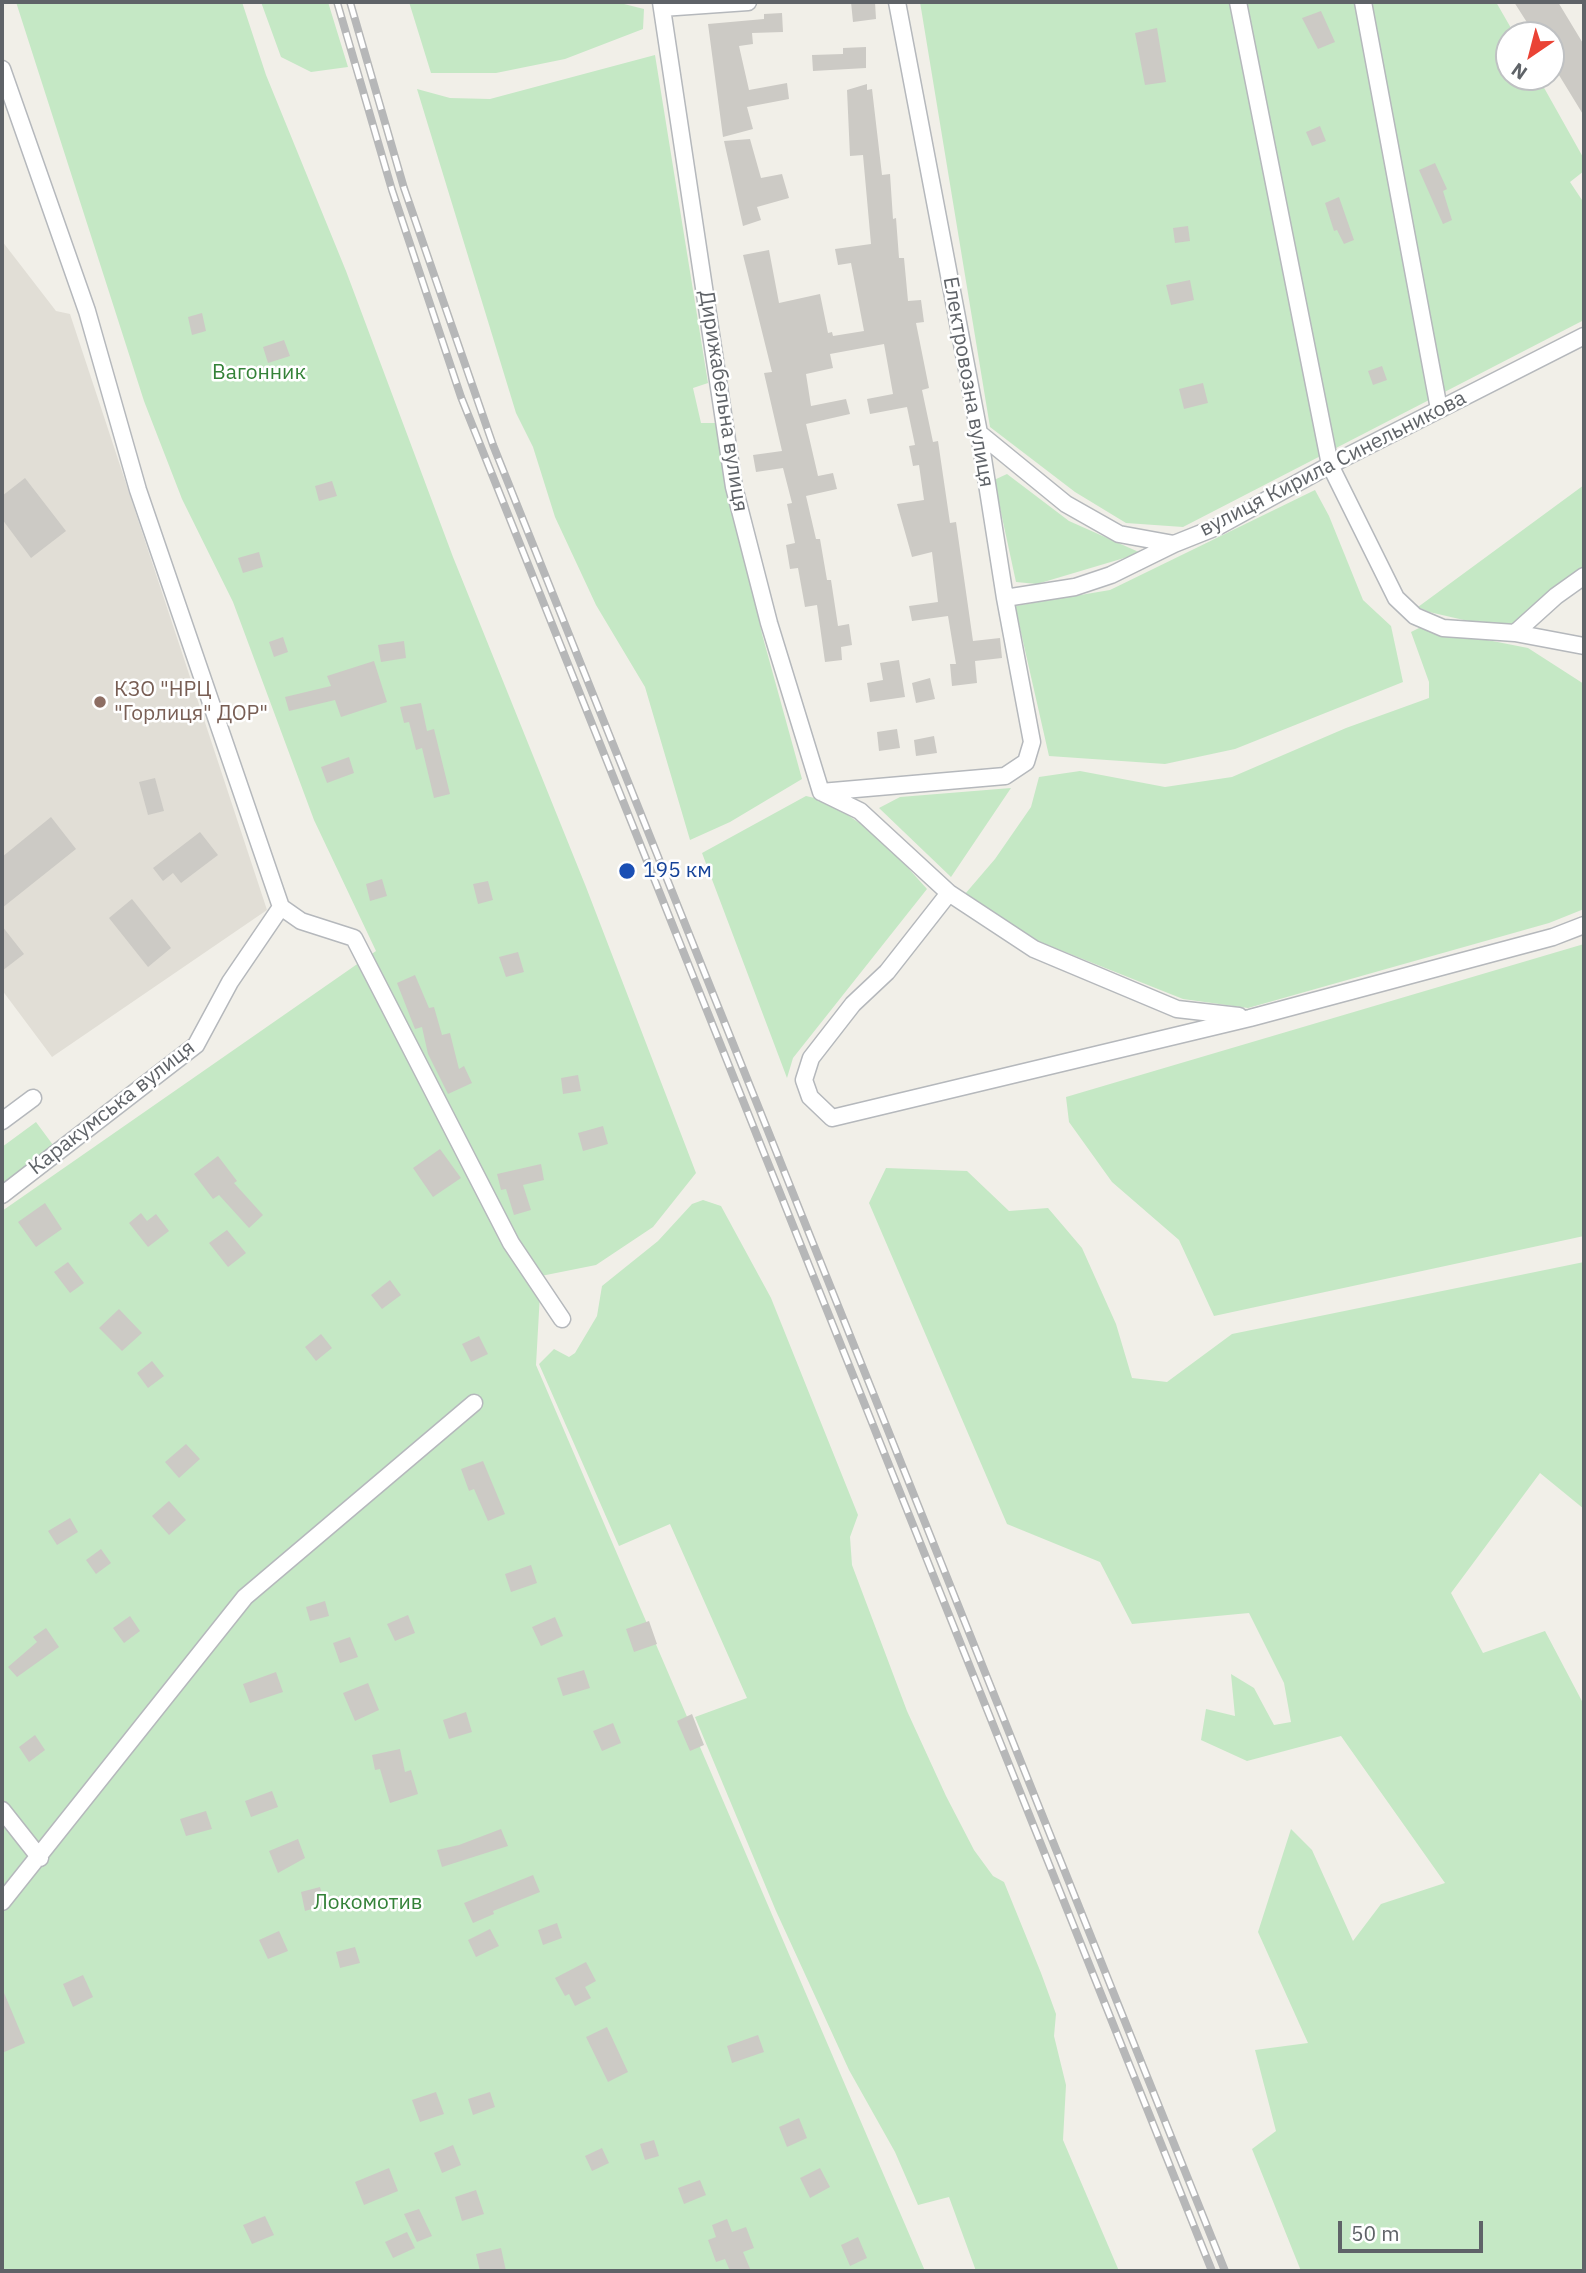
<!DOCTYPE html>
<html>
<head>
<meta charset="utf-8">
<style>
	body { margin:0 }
	#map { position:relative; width:1586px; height:2273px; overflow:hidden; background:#f1efe8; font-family:"IBM Plex Sans",sans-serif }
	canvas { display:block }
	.frame { position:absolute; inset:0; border:4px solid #5f6368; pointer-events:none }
	.north { position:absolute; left:1495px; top:21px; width:70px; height:70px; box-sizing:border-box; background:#fff; border:2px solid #bfc1c3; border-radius:50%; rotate:215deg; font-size:19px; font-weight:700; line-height:28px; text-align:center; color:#5f6368 }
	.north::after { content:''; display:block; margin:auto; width:24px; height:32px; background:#ea4335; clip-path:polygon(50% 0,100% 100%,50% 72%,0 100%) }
	.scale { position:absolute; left:1338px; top:2221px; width:145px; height:32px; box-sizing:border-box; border:4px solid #5f6368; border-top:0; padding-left:9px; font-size:21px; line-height:24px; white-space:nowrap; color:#5f6368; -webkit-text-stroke:5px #fff; paint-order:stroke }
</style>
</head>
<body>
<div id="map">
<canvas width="1586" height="2273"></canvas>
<div class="frame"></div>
<div class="north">N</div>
<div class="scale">50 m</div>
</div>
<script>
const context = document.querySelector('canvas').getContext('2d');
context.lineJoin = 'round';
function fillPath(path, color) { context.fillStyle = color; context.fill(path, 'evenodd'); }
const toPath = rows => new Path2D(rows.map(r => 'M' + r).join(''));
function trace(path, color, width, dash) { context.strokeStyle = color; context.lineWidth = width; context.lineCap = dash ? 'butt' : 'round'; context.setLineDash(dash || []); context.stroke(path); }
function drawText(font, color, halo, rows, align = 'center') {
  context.font = font + ' "IBM Plex Sans",sans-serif'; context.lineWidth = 5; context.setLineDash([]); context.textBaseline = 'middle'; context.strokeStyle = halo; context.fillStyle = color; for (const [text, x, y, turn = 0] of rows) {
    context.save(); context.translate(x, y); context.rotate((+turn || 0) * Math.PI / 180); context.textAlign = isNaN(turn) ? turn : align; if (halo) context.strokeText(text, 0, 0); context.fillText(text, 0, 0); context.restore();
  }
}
const education = toPath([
	[2,241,56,311,70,314,267,910,52,1057,2,990]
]);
const green = toPath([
	[16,2,242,2,266,75,346,271,453,557,586,887,696,1173,653,1227,596,1265,541,1276,536,1365,925,2271,2,2271,2,1211,376,951,314,820,233,602,182,499,144,401],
	[261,2,328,2,348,67,311,72,281,57],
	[409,2,616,2,644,9,643,29,565,59,496,73,431,73],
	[920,2,1496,2,1515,35,1509,35,1509,77,1538,77,1584,159,1584,171,1570,182,1584,203,1584,320,1183,527,1126,523,1075,492,990,427],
	[655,55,708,383,693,388,701,423,717,423,762,634,802,779,730,822,690,840,645,687,596,605,555,517,533,447,516,413,417,89,450,98,490,99],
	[1007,474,1069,521,1141,553,1037,584,1016,582,994,480],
	[1584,485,1584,570,1514,624,1490,626,1429,612,1418,607],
	[1315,490,1329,516,1363,600,1391,626,1403,682,1235,749,1165,764,1049,756,1015,606,1110,590],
	[1421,627,1528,648,1584,684,1584,909,1549,923,1248,1008,1183,999,1035,940,965,894,995,859,1031,807,1039,777,1080,771,1165,787,1232,777,1346,728,1429,698,1429,682,1411,632],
	[1011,788,951,877,879,808,900,797],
	[806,796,827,801,880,837,927,889,793,1058,787,1078,702,853],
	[1584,944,1584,1236,1214,1316,1179,1240,1112,1182,1069,1122,1066,1097],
	[36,1122,53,1145,2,1184,2,1147],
	[886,1168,967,1171,1009,1211,1048,1208,1082,1248,1116,1324,1132,1378,1167,1382,1232,1334,1584,1262,1584,1509,1540,1473,1451,1593,1483,1653,1545,1631,1584,1705,1584,2271,1301,2271,1252,2149,1276,2131,1255,2050,1308,2043,1258,1932,1291,1829,1312,1850,1353,1941,1381,1904,1445,1883,1341,1736,1247,1761,1201,1740,1206,1709,1235,1716,1231,1674,1254,1688,1274,1725,1291,1722,1284,1683,1249,1613,1132,1624,1100,1562,1007,1524,869,1203],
	[703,1200,721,1206,771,1298,858,1515,850,1537,852,1565,907,1711,946,1796,974,1850,993,1876,1004,1882,1041,1973,1056,2014,1054,2036,1066,2085,1063,2140,1119,2271,976,2271,949,2197,918,2205,895,2152,849,2070,776,1911,695,1717,747,1698,670,1524,619,1546,539,1364,554,1349,569,1357,575,1353,597,1316,602,1286,658,1241,692,1204]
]);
const building = toPath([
	[851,2,875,2,876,19,853,22],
	[1514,2,1558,2,1584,45,1584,116,1551,62,1551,35,1535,35],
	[1321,11,1335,42,1318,49,1302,18],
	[782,13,783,32,752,33,753,44,739,46,749,90,787,83,789,99,747,107,753,129,723,137,708,24,764,19,764,14],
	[1157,28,1166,82,1145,85,1135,33],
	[866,47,866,68,813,71,812,55,843,54,843,48],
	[867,84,867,90,872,89,882,175,890,174,893,219,896,218,899,258,904,258,908,301,921,300,924,322,916,323,929,388,922,390,933,442,938,441,950,523,956,522,973,641,1000,638,1002,658,975,661,977,683,952,686,950,664,956,664,948,616,912,621,909,606,938,602,932,552,912,557,897,504,924,500,919,465,913,466,909,446,915,445,907,407,870,414,867,399,893,394,884,344,830,354,833,368,806,374,811,406,846,399,850,414,806,424,818,476,833,473,837,489,806,496,816,539,820,539,827,580,831,580,838,626,849,624,852,645,841,647,842,660,825,662,817,605,805,607,798,568,790,569,786,545,795,543,787,504,792,503,783,468,756,472,753,455,782,451,764,373,772,372,743,255,769,250,779,303,820,294,828,333,832,332,833,336,864,331,851,263,838,265,835,249,871,244,863,155,850,156,847,90],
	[1320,126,1326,141,1312,146,1306,132],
	[750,139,761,178,782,174,789,198,757,207,761,220,743,226,724,141],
	[1435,163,1447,189,1443,191,1452,220,1443,224,1419,170],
	[1339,197,1354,240,1344,244,1337,230,1334,231,1325,203],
	[1188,226,1190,241,1175,243,1173,228],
	[1190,280,1194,300,1171,305,1166,285],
	[202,313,206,331,192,335,188,317],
	[284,340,290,356,268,363,263,347],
	[1382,366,1387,380,1373,385,1368,371],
	[1203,383,1208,403,1184,409,1179,389],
	[25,478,66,531,31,558,2,519,2,496],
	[332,481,337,496,319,501,315,486],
	[259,552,263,567,243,573,238,558],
	[283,637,288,652,274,657,269,642],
	[404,641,406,658,381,662,378,645],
	[899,660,905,697,870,702,867,683,883,680,880,663],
	[374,661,387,702,341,717,335,700,289,711,285,697,331,686,327,676],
	[930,678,935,699,916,703,912,683],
	[421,703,427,731,434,729,450,794,434,798,422,748,416,750,409,722,404,723,400,707],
	[897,729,900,748,879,751,877,732],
	[934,736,937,753,916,756,914,740],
	[349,757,354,773,327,783,321,767],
	[155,778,164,811,148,815,139,782],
	[51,817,76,849,2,908,2,857],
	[200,832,218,855,181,883,173,873,163,881,153,868],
	[382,879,387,896,370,901,366,884],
	[488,881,493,900,478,904,473,884],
	[132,899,171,948,148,967,109,918],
	[2,926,24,954,2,971],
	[518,952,524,972,506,977,499,957],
	[415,975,429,1008,434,1007,442,1035,450,1033,459,1069,464,1066,472,1083,448,1094,428,1054,422,1027,415,1029,397,983],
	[578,1075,581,1091,563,1094,561,1078],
	[603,1126,608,1144,583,1151,578,1133],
	[440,1149,461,1178,433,1197,413,1168],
	[218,1156,237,1181,234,1183,263,1215,249,1228,219,1195,213,1199,194,1174],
	[541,1164,544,1180,523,1185,531,1210,514,1215,506,1189,501,1190,497,1174],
	[45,1203,62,1229,36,1247,18,1222],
	[141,1213,147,1221,156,1214,169,1231,148,1247,129,1223],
	[227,1230,246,1253,228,1267,209,1243],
	[68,1262,84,1283,70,1293,54,1272],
	[390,1280,401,1295,382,1309,371,1295],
	[119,1309,142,1333,122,1351,99,1328],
	[321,1334,332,1348,316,1361,305,1347],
	[479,1336,488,1354,471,1362,462,1344],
	[152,1361,164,1376,148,1388,137,1373],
	[186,1444,200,1459,179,1478,165,1462],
	[483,1461,505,1514,488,1521,474,1489,469,1491,461,1469],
	[169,1501,186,1520,169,1535,152,1516],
	[70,1518,78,1532,57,1545,48,1531],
	[101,1549,111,1563,96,1574,86,1560],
	[531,1565,537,1583,511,1592,505,1574],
	[325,1601,329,1616,310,1621,306,1607],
	[408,1615,415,1633,395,1641,387,1624],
	[130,1616,140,1631,124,1643,113,1628],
	[555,1617,563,1636,541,1646,532,1627],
	[649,1621,657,1644,634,1652,626,1629],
	[46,1628,59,1647,17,1677,8,1667,37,1642,33,1637],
	[350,1637,358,1657,340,1663,333,1643],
	[584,1670,590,1688,563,1696,557,1678],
	[276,1672,283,1692,250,1703,243,1684],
	[368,1683,379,1710,355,1721,343,1693],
	[466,1712,472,1732,449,1739,443,1720],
	[692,1714,704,1745,690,1751,677,1721],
	[613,1723,621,1743,602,1751,593,1731],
	[35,1735,45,1750,29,1762,19,1747],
	[400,1749,405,1772,411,1770,418,1794,390,1803,380,1769,375,1770,372,1755],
	[272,1791,278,1807,251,1817,245,1801],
	[206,1811,212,1829,186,1836,180,1819],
	[501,1829,508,1846,442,1867,437,1850,459,1845],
	[298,1839,305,1858,278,1873,269,1851],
	[533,1875,540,1892,493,1911,494,1914,473,1923,464,1903],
	[320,1887,325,1905,305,1911,301,1892],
	[557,1923,562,1938,543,1945,538,1930],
	[490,1929,499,1946,476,1957,468,1940],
	[279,1931,288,1951,268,1959,259,1940],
	[355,1947,360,1963,340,1968,336,1952],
	[586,1962,596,1981,585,1987,591,1998,575,2006,569,1994,565,1996,555,1978],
	[83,1975,93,1997,73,2007,63,1984],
	[2,1988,25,2043,2,2053],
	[607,2027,628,2072,608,2082,586,2037],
	[758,2035,764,2052,732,2063,727,2046],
	[436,2092,444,2114,420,2122,412,2100],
	[490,2092,495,2107,473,2115,468,2099],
	[799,2118,807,2138,787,2147,779,2127],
	[654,2140,659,2156,645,2160,640,2144],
	[453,2145,461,2165,442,2173,434,2153],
	[602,2148,609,2163,592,2171,585,2156],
	[389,2168,398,2191,364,2205,355,2182],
	[820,2168,830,2187,810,2198,800,2178],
	[700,2180,706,2195,684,2204,678,2188],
	[476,2190,484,2214,462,2221,455,2197],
	[419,2209,432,2236,417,2242,404,2214],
	[265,2216,274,2235,252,2244,243,2225],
	[727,2219,732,2232,746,2227,754,2248,743,2252,751,2271,730,2271,725,2259,716,2262,708,2240,716,2237,712,2225],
	[407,2232,415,2248,393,2258,385,2242],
	[858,2237,867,2258,850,2266,841,2245],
	[501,2248,506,2271,480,2271,476,2254]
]);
const street = toPath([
	[661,2,734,487,769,623,821,792],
	[1238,2,1330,465,1396,598,1415,616,1443,628,1515,633,1584,646],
	[1363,2,1439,409],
	[662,8,748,2],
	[2,69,87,311,138,490,281,907,301,921,354,938,511,1243,562,1319],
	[979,433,1066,504,1119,534,1174,544,1219,526,1330,465,1584,336],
	[1005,598,1075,587,1111,575,1174,544],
	[1515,633,1556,596,1584,576],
	[821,792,1005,776,1026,762,1032,742,1005,598,979,433,897,2],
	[821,792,860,811,949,893,1034,949,1177,1009,1239,1016],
	[949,893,887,972,853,1004,811,1058,804,1080,810,1097,832,1118,1250,1018,1553,937,1584,925],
	[2,1121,33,1098],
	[2,1195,196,1045,230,982,281,907],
	[2,1810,40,1858],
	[2,1902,245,1597,474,1403]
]);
const rail = toPath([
	[337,2,392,190,461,397,1212,2271],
	[350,2,404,188,493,445,1225,2271]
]);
const markers = [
	[100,702,7,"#8d6e63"],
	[627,871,9,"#1a4fb4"]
];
const parkNames = [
	["Вагонник",259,373],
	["Локомотив",368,1903]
];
const streetNames = [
	["Електровозна вулиця",968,382,80],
	["Дирижабельна вулиця",723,401,81],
	["вулиця Кирила Синельникова",1333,464,-27],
	["Каракумська вулиця",112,1108,-38]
];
const educationNames = [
	["КЗО \"НРЦ",114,690],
	["\"Горлиця\" ДОР\"",114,714]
];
const transitNames = [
	["195 км",643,871]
];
fillPath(education, '#e1ded6');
fillPath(green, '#c5e8c5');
fillPath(building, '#cccac5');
trace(street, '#b5b8bc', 19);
trace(street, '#fff', 16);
trace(rail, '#b6b7b8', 8);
trace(rail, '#fff', 5, [16]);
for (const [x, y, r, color] of markers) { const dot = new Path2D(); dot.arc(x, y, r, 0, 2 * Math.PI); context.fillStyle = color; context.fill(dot); trace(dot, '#fff', 2.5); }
drawText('21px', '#348238', '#fff', parkNames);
drawText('21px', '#5f6368', '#fff', streetNames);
drawText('21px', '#785e54', '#fff', educationNames, 'left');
drawText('21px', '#164399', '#fff', transitNames, 'left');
</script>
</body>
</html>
